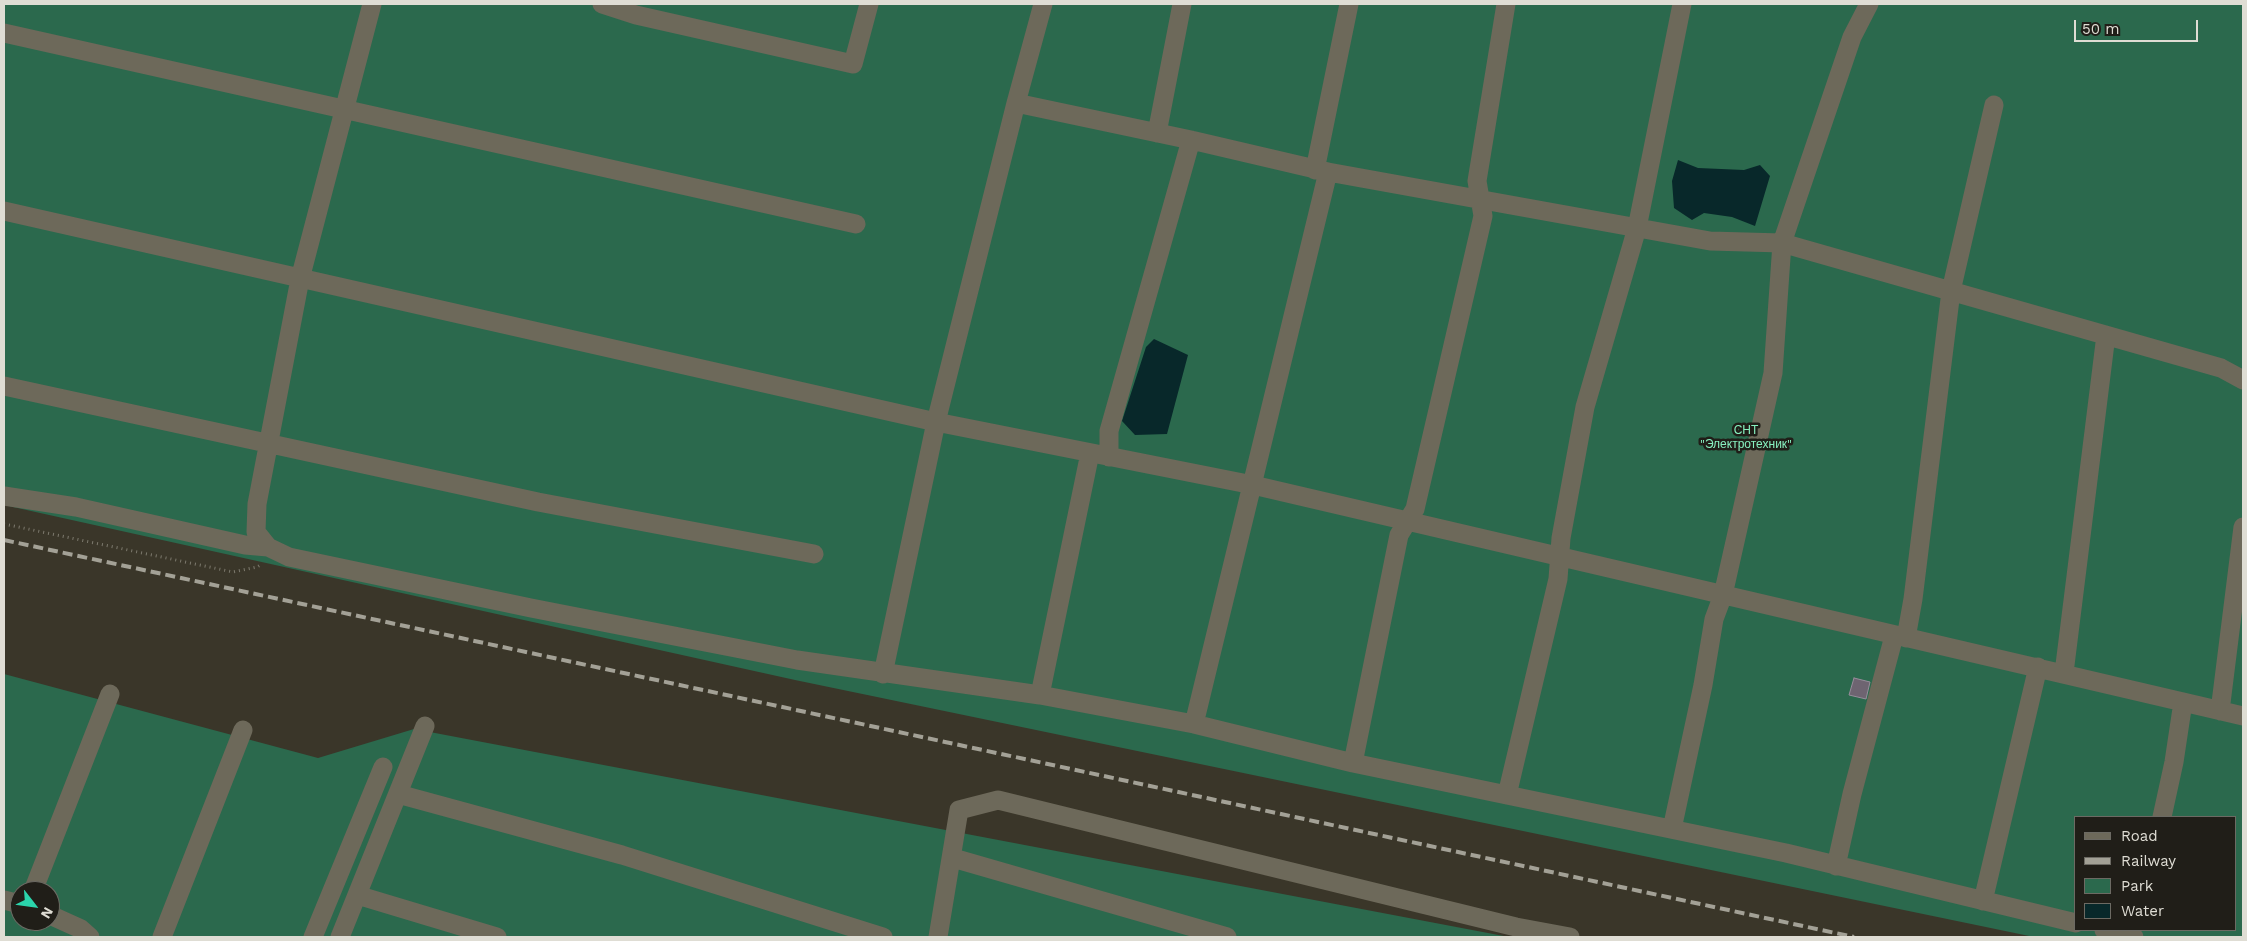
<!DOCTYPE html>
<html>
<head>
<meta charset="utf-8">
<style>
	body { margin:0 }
	#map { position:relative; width:2247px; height:941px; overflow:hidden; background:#3a3629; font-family:"Work Sans",sans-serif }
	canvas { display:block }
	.frame { position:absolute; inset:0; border:5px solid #dfddd4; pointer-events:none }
	.legend { position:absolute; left:2074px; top:816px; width:162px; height:115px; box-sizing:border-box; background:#201e18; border:1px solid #6c6a63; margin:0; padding:6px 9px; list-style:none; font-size:15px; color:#dfddd4 }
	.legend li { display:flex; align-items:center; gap:10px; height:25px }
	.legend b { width:25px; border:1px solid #6c6a63 }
	.north { position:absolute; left:10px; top:881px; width:50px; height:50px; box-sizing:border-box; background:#201e18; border:1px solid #6c6a63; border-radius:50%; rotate:120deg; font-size:14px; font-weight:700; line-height:20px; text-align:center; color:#dfddd4 }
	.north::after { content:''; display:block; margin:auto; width:18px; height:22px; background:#2bd5ac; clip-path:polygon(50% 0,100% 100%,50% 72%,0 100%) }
	.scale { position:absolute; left:2074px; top:20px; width:124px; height:22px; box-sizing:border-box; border:2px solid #dfddd4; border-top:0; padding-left:6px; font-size:15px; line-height:18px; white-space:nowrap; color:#dfddd4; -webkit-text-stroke:4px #201e18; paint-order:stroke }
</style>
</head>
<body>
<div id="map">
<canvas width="2247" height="941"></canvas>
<div class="frame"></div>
<ul class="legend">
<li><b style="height:6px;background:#6d695a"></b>Road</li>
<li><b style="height:6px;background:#a3a196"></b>Railway</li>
<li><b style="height:14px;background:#2b694d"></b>Park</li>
<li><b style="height:14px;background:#08282a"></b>Water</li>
</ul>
<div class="north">N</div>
<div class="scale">50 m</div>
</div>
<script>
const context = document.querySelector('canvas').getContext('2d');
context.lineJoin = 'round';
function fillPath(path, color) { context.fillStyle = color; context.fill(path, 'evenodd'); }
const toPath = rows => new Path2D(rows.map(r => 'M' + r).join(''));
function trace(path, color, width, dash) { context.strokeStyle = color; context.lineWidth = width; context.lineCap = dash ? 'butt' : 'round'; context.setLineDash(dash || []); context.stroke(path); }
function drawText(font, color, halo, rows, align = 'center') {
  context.font = font + ' "Work Sans",sans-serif'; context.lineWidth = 5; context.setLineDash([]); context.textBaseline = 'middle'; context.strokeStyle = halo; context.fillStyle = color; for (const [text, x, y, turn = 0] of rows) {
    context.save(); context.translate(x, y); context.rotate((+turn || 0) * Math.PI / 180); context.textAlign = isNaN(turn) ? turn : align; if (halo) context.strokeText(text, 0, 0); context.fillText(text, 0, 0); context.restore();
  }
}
const green = toPath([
	[4,4,2243,4,2243,937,2034,937,795,680,4,505],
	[2076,817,2236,817,2236,930,2076,930],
	[4,674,318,758,414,729,1509,937,4,937],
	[20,891,50,891,50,921,20,921]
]);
const water = toPath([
	[1678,160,1698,168,1744,170,1760,165,1770,176,1755,226,1732,217,1704,213,1692,220,1674,208,1672,181],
	[1154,339,1188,355,1167,434,1135,435,1122,421,1146,347]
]);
const building = toPath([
	[1854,678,1870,682,1866,699,1849,695,1854,678]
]);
const path = toPath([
	[4,524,233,572,257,567,262,564]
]);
const minor = toPath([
	[372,4,300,279,257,504,256,532,268,547,289,557,531,608,797,660,1040,695,1194,724,1353,763,1786,853,2076,923],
	[602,4,636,15,853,64,869,4],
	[4,33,856,224],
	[1016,103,1191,140,1328,172,1710,241,1782,243,2221,368,2243,380],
	[1157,133,1182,4],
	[1315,170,1349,4],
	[4,211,936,422,1253,485,2243,716],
	[4,386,538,502,814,554],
	[1109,457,1109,431,1191,140],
	[4,496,76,507,245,545,268,547],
	[1906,638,1913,599,1951,291,1994,105],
	[2064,673,2106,335],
	[883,674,936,422,1016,103,1043,4],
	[1040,695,1090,453],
	[2220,711,2243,527],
	[1194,724,1328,172],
	[1353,763,1399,535,1415,509,1483,216,1477,181,1506,4],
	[398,794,622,855,883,937],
	[1507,795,1558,579,1561,538,1585,407,1637,228,1682,4],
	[2162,817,2174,762,2183,702],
	[1672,829,1703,685,1714,619,1723,595,1773,373,1782,243,1852,37,1869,4],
	[953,858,1227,937],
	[1836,866,1852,794,1894,636],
	[33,891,110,694],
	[357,895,497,937],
	[4,900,20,904],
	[1983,901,2038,667],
	[50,915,81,929,90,937],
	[2104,930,2134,937],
	[162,937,243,730],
	[313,937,383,767],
	[340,937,425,726],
	[938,937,959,810,998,800,1516,927,1570,937]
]);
const rail = toPath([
	[4,540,1854,937]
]);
const parkNames = [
	["СНТ",1746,430],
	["\"Электротехник\"",1746,444]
];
fillPath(green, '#2b694d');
fillPath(water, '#08282a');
fillPath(building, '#6e6471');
trace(building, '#978d9b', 1);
trace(path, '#7d7a6e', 3, [1, 4]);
trace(minor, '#6d695a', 19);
trace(rail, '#a3a196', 4, [10, 5]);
drawText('12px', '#87f0bf', '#201e18', parkNames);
</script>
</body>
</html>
